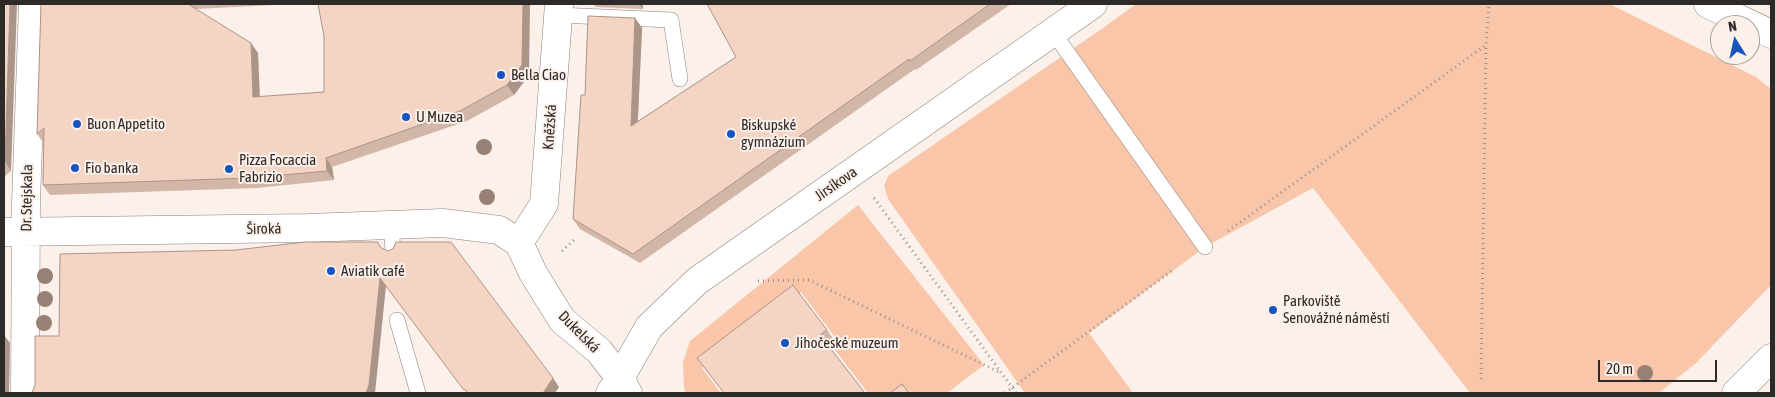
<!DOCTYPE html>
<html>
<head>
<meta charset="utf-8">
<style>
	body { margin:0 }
	#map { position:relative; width:1775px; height:397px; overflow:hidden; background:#fbf0ea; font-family:"Asap Condensed",sans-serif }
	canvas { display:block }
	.frame { position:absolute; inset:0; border:5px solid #2e2a28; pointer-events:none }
	.north { position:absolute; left:1710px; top:15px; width:50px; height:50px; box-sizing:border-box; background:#fbf0ea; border:1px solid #a9a19c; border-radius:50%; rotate:350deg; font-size:14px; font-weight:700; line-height:20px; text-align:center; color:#2e2a28 }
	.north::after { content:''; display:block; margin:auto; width:18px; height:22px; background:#1854c0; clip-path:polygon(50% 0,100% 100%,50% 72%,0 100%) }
	.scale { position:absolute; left:1598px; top:360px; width:119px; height:22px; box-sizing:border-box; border:2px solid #2e2a28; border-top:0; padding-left:6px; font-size:15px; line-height:18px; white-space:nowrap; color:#2e2a28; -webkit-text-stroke:4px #fbf0ea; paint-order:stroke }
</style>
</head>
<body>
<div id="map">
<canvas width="1775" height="397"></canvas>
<div class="frame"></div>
<div class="north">N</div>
<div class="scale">20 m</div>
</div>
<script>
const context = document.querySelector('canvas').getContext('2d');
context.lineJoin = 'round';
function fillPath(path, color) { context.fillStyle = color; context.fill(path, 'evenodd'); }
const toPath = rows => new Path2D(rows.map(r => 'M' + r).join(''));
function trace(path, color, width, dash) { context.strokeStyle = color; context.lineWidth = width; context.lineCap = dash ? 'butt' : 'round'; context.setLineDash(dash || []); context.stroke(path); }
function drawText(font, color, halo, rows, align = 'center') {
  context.font = font + ' "Asap Condensed",sans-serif'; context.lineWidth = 4; context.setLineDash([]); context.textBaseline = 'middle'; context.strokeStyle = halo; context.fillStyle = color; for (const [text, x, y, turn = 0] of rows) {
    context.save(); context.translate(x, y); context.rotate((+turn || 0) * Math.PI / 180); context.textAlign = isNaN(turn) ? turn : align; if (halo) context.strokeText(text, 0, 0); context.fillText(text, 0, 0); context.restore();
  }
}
const green = toPath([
	[1136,4,1610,4,1756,77,1771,89,1771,285,1696,363,1659,393,1470,393,1313,188,1205,247,1089,333,1133,393,1025,393,888,199,884,186,888,176,1103,28],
	[858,205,984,365,947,393,913,393,911,391,907,393,868,393,831,345,837,340,801,292,702,368,721,393,686,393,684,388,683,362,690,341]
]);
const path = toPath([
	[874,198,1016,393],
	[1228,231,1486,45,1489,4],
	[562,251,576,238],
	[758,281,809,280,1001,373],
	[1481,379,1486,46],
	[1005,393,1173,270]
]);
const lane = toPath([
	[558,15,671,20,680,79],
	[1053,32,1205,247],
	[391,225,393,250],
	[397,320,418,393]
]);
const street = toPath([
	[1708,4,1771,34],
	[4,232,309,228,443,223,499,230,519,243],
	[519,243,544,204,559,4],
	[519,243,533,273,562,320,599,351,620,378,628,393],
	[25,393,26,202,33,4],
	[610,393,620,378,649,327,697,281,1093,4]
]);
const secondary = toPath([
	[1736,393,1771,358]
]);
const trees = [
	[484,147],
	[487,197],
	[45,276],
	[45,299],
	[44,323],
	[1645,373]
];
const wall = toPath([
	[4,4,11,171,4,177],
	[41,4,292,4,196,9,258,53,260,97,529,75,514,95,467,121,332,167,334,180,257,188,50,195,43,185,44,144,37,134],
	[593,4,643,4,643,9,596,7],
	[707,4,1011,4,916,70,915,69,640,263,580,229,573,219,585,95,635,18,642,28,638,121,736,57],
	[827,330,834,340,828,345,865,393,724,393,697,358]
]);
const shadedWall = toPath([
	[10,4,17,4,11,171,5,161],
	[523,4,530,4,529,75,514,95,507,85],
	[639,4,643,4,643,9],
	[635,18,642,28,637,136,631,126],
	[251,43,258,53,260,107,253,97],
	[326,158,332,167,334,180,327,171],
	[380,278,386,286,375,393,366,393],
	[4,335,10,343,9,393,6,393,4,386],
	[553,378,559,387,555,393,543,393]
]);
const building = toPath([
	[4,4,10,4,5,161,4,162,4,4],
	[41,4,188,4,251,43,253,97,324,92,324,36,318,4,523,4,522,65,507,85,460,111,326,158,327,171,250,178,43,185,44,128,37,134,41,4],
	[707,4,990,4,910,61,909,59,633,254,573,219,581,95,585,95,588,16,635,18,631,126,736,57,707,4],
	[305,242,378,242,380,247,387,251,393,249,396,242,451,242,553,378,543,393,466,393,467,391,463,389,380,278,369,385,366,393,32,393,35,385,35,336,59,336,60,254,236,250,305,242],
	[793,285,827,330,820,335,865,393,724,393,697,358,793,285],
	[902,384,909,393,890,393,902,384],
	[4,386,6,392,6,393,4,393,4,386]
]);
const markers = [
	[501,75,5,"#1854c0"],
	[406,117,5,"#1854c0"],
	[77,124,5,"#1854c0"],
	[731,134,5,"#1854c0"],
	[75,168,5,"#1854c0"],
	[229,169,5,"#1854c0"],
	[331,271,5,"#1854c0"],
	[1273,310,5,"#1854c0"],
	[785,343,5,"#1854c0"]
];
const poiNames = [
	["Bella Ciao",511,75],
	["U Muzea",416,117],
	["Buon Appetito",87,124],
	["Biskupské",741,125],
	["gymnázium",741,142],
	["Pizza Focaccia",239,160],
	["Fabrizio",239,177],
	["Fio banka",85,168],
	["Aviatik café",341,271],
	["Parkoviště",1283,301],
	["Senovážné náměstí",1283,318],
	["Jihočeské muzeum",795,343]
];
const streetNames = [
	["Kněžská",550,127,-86],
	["Jirsíkova",836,184,-35],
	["Dr. Stejskala",27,198,-89],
	["Široká",264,229,-1],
	["Dukelská",579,332,45]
];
fillPath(green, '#fac6a9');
trace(lane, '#8b827d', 16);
trace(street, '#8b827d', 29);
trace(secondary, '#8b827d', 29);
trace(path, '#9a928e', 3, [1, 4]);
trace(lane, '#fff', 15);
trace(street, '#fff', 28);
trace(secondary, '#fff', 28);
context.fillStyle = '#978174';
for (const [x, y] of trees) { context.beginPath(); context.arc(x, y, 8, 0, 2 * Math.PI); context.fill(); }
fillPath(wall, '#d2b6a7');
fillPath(shadedWall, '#ab9488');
fillPath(building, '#f4d4c2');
trace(building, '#ab9488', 1);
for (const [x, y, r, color] of markers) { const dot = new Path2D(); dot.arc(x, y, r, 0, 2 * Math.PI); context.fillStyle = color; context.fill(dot); trace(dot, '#fbf0ea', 2); }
drawText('15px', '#2e2a28', '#fbf0ea', poiNames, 'left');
drawText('15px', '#2e2a28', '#fbf0ea', streetNames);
</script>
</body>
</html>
